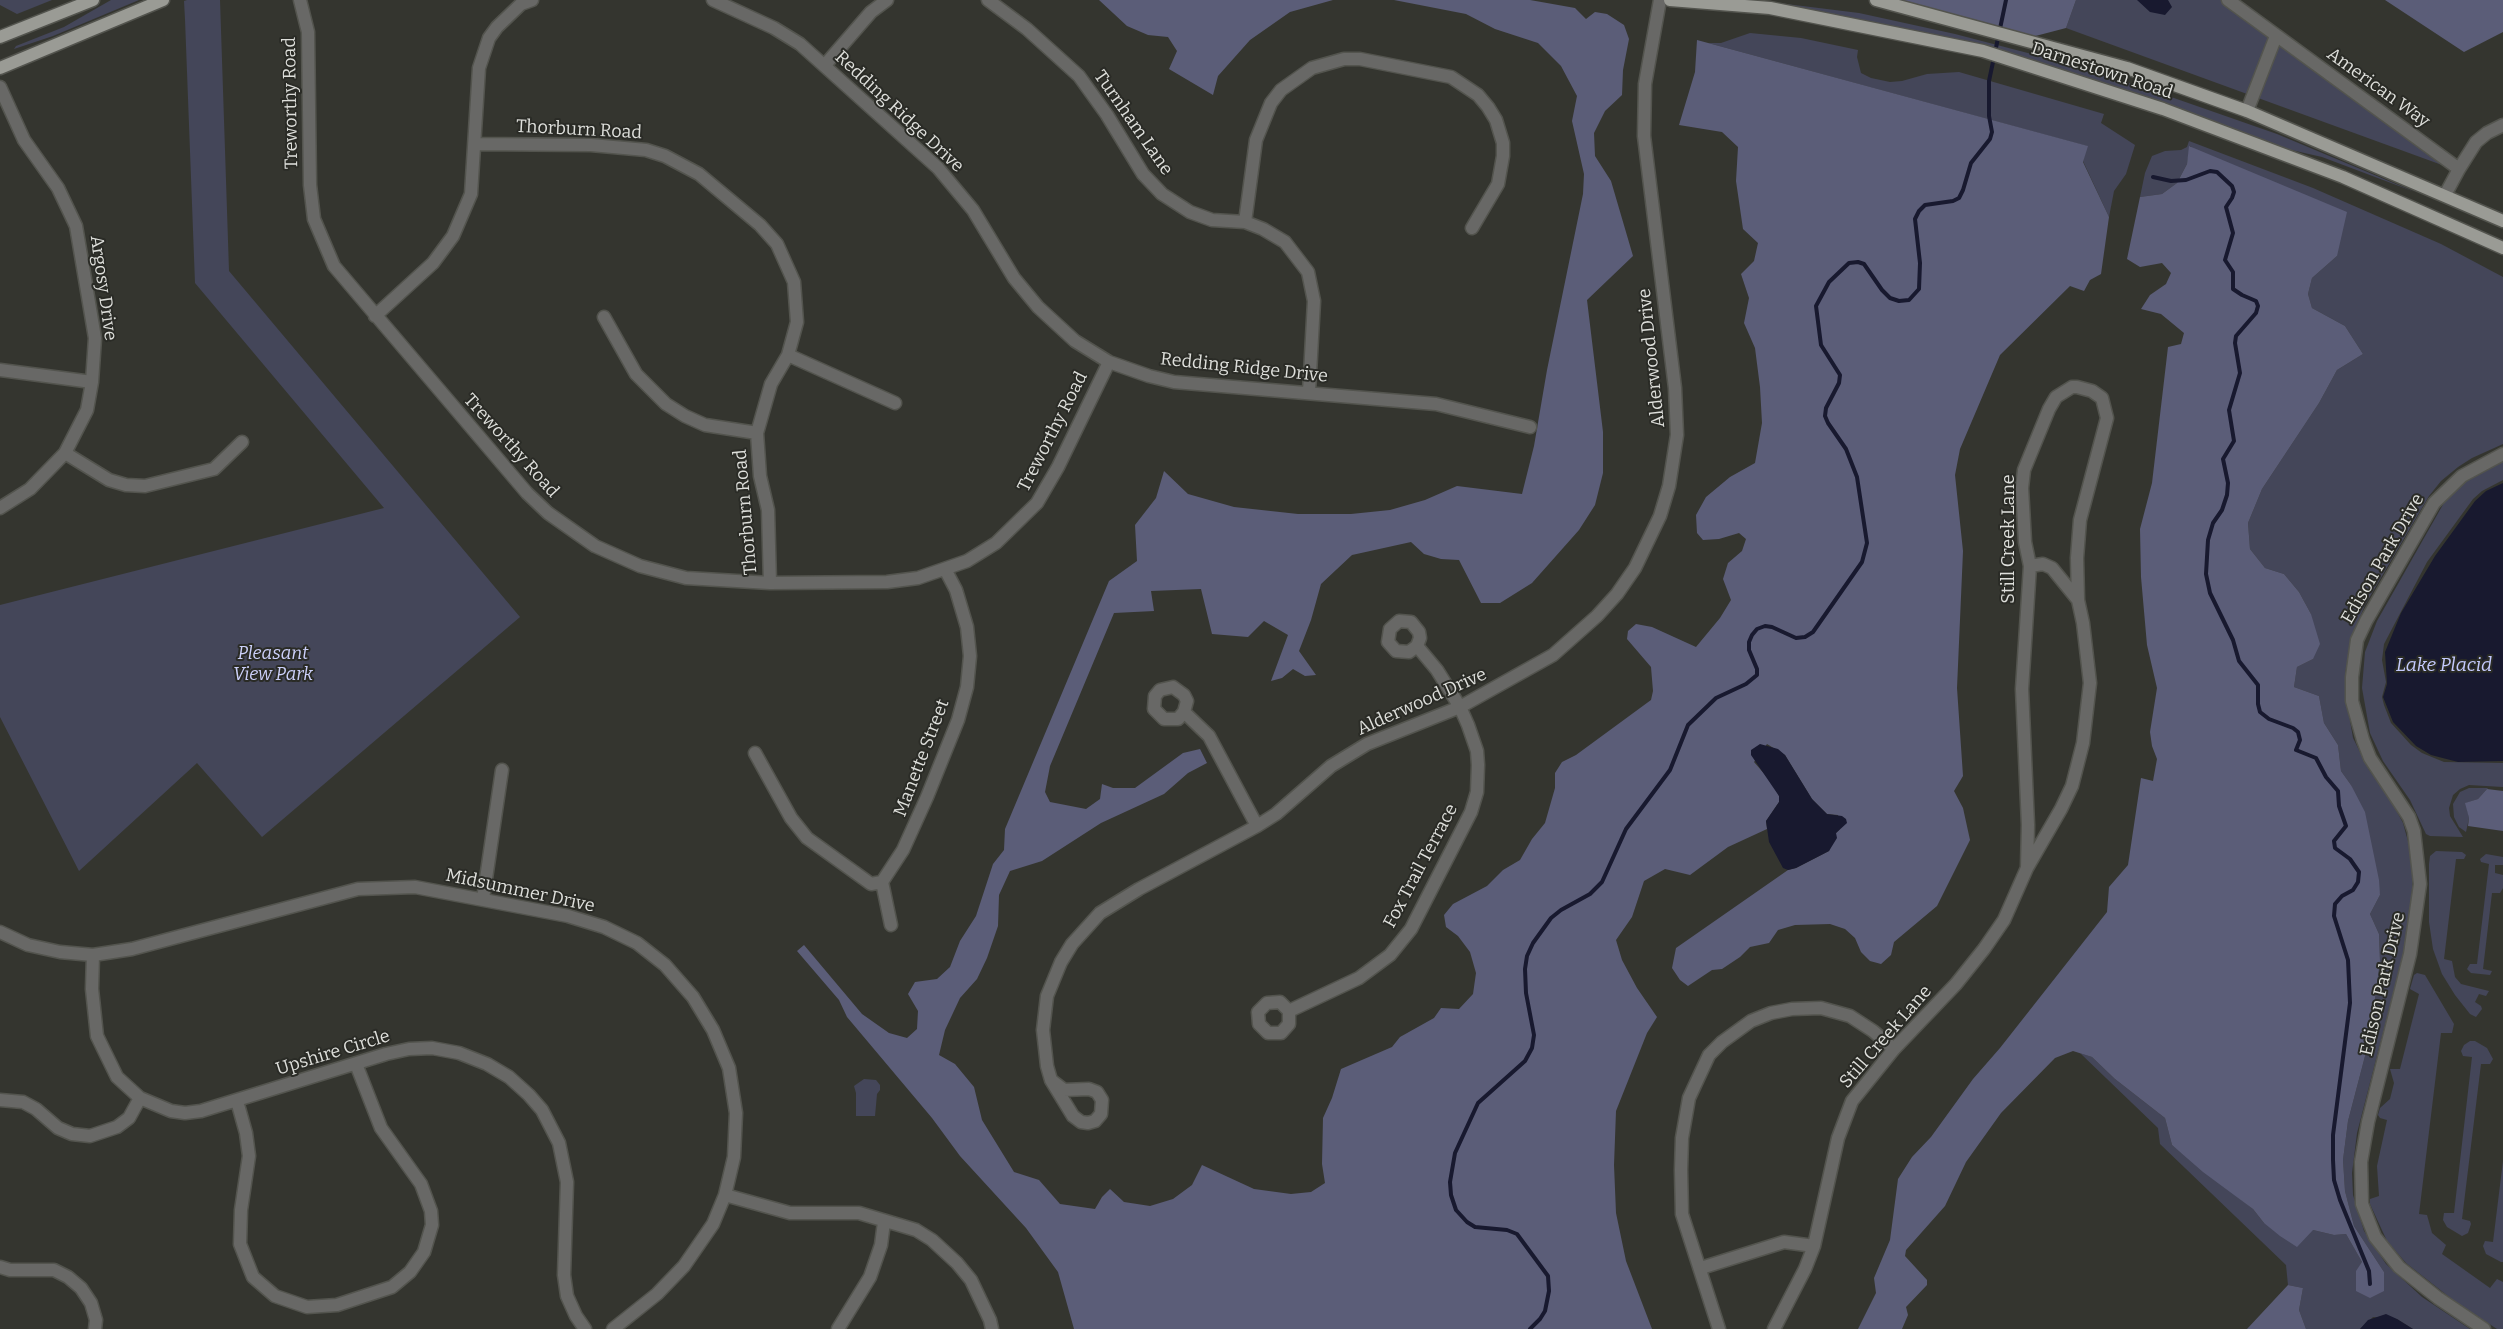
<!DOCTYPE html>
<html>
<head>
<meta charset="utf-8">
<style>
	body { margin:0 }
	canvas { display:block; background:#34352f }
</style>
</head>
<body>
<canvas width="2503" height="1329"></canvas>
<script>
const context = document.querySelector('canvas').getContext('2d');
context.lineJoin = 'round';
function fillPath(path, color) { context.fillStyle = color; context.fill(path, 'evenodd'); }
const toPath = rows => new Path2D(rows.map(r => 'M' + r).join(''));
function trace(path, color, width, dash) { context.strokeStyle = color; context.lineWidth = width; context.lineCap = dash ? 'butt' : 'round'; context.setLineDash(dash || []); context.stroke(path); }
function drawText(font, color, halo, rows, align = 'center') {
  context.font = font + ' Bitter,serif'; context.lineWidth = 4; context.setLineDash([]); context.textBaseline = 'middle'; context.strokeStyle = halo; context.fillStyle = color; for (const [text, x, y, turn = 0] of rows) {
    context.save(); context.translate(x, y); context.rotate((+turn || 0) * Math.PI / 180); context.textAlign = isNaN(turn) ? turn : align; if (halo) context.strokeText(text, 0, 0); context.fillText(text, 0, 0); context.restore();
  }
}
const green = toPath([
	[0,0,52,0,17,14,0,5],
	[111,0,139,0,53,36,14,49,16,46,64,27],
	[187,0,220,0,229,271,520,617,262,837,197,763,79,871,0,717,0,605,384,508,195,283,185,19,184,1],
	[1730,0,1754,0,1859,13,1955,34,2066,63,2151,90,2277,134,2415,192,2322,157,2287,149,2182,111,2078,78],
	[2076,0,2221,0,2442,165,2066,28],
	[1750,33,1801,38,1858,50,1857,57,1861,73,1871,78,1890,82,1902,81,1927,74,1959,72,2104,114,2101,123,2135,145,2126,174,2114,191,2109,217,2083,161,2087,146,1708,43,1721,43],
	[2189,141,2313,188,2441,244,2503,277,2503,444,2472,458,2458,467,2441,481,2429,496,2365,605,2355,629,2345,673,2345,692,2353,738,2369,770,2390,799,2403,823,2412,856,2413,877,2410,913,2403,955,2357,1133,2352,1173,2353,1195,2364,1231,2386,1264,2422,1297,2470,1329,2413,1329,2397,1319,2373,1317,2360,1329,2306,1329,2299,1310,2303,1288,2288,1285,2286,1265,2160,1144,2158,1128,2080,1053,2092,1057,2115,1079,2165,1118,2172,1145,2253,1209,2264,1223,2313,1230,2334,1235,2346,1234,2362,1262,2384,1272,2354,1226,2345,1191,2343,1160,2348,1121,2370,1037,2380,961,2379,934,2370,914,2380,895,2351,785,2341,771,2338,745,2324,723,2319,696,2294,687,2297,667,2313,659,2311,614,2299,592,2284,574,2265,568,2250,549,2248,523,2262,489,2319,403,2337,370,2363,354,2345,326,2312,308,2308,294,2312,278,2337,256,2190,146,2187,164,2177,183,2162,194,2140,197,2145,173,2152,156,2165,151,2181,150,2187,147],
	[2503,461,2503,480,2482,491,2473,499,2427,562,2384,644,2382,660,2386,682,2382,697,2384,705,2391,723,2411,745,2422,753,2444,762,2503,763,2503,787,2469,785,2460,789,2453,795,2449,808,2450,816,2463,837,2430,836,2426,834,2410,800,2383,761,2370,733,2362,688,2365,652,2377,621,2445,501,2457,486,2472,475],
	[2469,788,2488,788,2478,799,2466,803,2469,818,2466,832,2459,827,2454,817,2453,804,2460,792],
	[2436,851,2462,852,2466,855,2464,859,2456,859,2444,959,2452,961,2455,977,2461,984,2489,991,2486,996,2479,994,2475,1002,2481,1006,2482,1009,2476,1017,2470,1014,2455,995,2442,974,2433,949,2429,922,2429,864,2430,856],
	[2486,854,2503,857,2503,865,2495,865,2495,873,2503,875,2503,888,2500,893,2492,893,2483,969,2492,971,2490,975,2471,973,2467,969,2470,964,2477,964,2489,864,2481,862,2480,859],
	[2417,973,2425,975,2454,1024,2452,1033,2441,1033,2419,1214,2427,1215,2432,1233,2446,1245,2442,1254,2490,1288,2497,1279,2503,1282,2503,1329,2497,1329,2453,1300,2406,1263,2387,1241,2370,1204,2370,1199,2379,1196,2377,1166,2387,1120,2380,1118,2378,1115,2380,1108,2390,1099,2394,1083,2390,1069,2400,1069,2419,994,2410,989,2414,975],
	[2470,1041,2475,1041,2487,1048,2493,1059,2490,1064,2481,1064,2462,1219,2470,1221,2471,1224,2468,1233,2462,1236,2447,1227,2443,1220,2444,1213,2454,1213,2472,1057,2463,1056,2461,1051,2464,1045],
	[864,1079,876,1080,880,1085,880,1090,877,1094,875,1116,856,1116,856,1093,854,1086],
	[2503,1161,2503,1262,2501,1262,2486,1254,2483,1246,2485,1241,2493,1242]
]);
const forest = toPath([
	[1099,0,1333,0,1290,12,1250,40,1218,76,1213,95,1169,69,1177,51,1168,37,1148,35,1127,26],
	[1394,0,1530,0,1575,8,1586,19,1595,12,1607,14,1624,25,1629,39,1623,70,1622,95,1605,111,1594,133,1595,156,1611,181,1633,256,1587,300,1603,432,1603,473,1595,505,1579,530,1532,583,1500,603,1481,603,1459,560,1441,559,1424,554,1411,542,1352,555,1321,584,1311,620,1299,651,1316,675,1305,676,1293,669,1282,678,1271,681,1288,635,1264,621,1248,637,1212,634,1201,589,1151,591,1154,611,1114,613,1050,766,1045,792,1050,802,1086,809,1100,799,1102,784,1113,788,1135,788,1183,753,1200,749,1207,763,1188,773,1164,794,1101,823,1042,861,1010,871,999,895,998,926,987,958,977,979,960,998,945,1030,939,1055,955,1064,974,1087,982,1120,1014,1172,1039,1180,1060,1204,1095,1209,1102,1197,1110,1189,1124,1202,1150,1206,1173,1199,1192,1185,1202,1165,1254,1189,1291,1194,1311,1192,1325,1183,1322,1164,1323,1118,1332,1098,1341,1069,1392,1047,1400,1037,1434,1018,1441,1008,1459,1009,1473,994,1476,973,1470,952,1458,936,1446,927,1444,915,1453,904,1487,886,1503,870,1520,860,1532,839,1545,823,1555,788,1555,773,1562,762,1576,755,1651,700,1653,691,1651,667,1627,639,1628,631,1636,624,1652,627,1696,647,1720,618,1731,600,1723,579,1728,563,1742,551,1746,539,1739,533,1719,539,1703,540,1697,533,1696,515,1706,497,1730,477,1755,463,1762,423,1760,387,1755,348,1744,323,1749,298,1741,274,1754,261,1758,243,1743,229,1736,181,1738,147,1722,132,1679,125,1695,72,1697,40,2088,146,2083,162,2109,217,2101,274,2090,280,2084,291,2070,286,2000,355,1960,449,1955,475,1963,551,1957,688,1963,776,1954,791,1963,808,1970,840,1937,906,1894,942,1891,955,1881,964,1870,961,1861,952,1855,938,1845,929,1830,924,1795,925,1778,930,1769,943,1750,947,1740,957,1722,969,1712,970,1688,986,1680,980,1672,968,1676,948,1788,870,1796,868,1829,851,1836,833,1840,829,1838,815,1827,814,1812,799,1785,755,1767,744,1754,762,1774,785,1779,796,1779,802,1766,821,1767,829,1728,847,1690,875,1665,869,1644,881,1632,917,1616,940,1622,960,1637,988,1657,1017,1647,1033,1616,1111,1614,1165,1616,1213,1626,1261,1652,1329,1074,1329,1058,1272,1026,1228,960,1156,932,1118,847,1017,839,1000,797,951,804,945,862,1014,889,1033,907,1038,917,1029,918,1011,908,994,915,982,937,979,950,967,960,941,976,916,993,864,1004,850,1005,829,1109,581,1137,561,1135,525,1156,498,1164,471,1188,494,1234,507,1298,514,1351,514,1390,510,1425,500,1457,486,1522,494,1534,446,1547,370,1583,194,1584,174,1572,121,1577,96,1561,66,1538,43,1495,29,1466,14],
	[1876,0,2076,0,2066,28,2024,39],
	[2385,0,2503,0,2503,32,2464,52],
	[2189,146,2347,212,2337,256,2312,278,2308,294,2312,308,2345,326,2363,354,2337,370,2319,403,2262,489,2248,523,2250,549,2265,568,2284,574,2299,592,2311,614,2320,644,2313,659,2297,667,2294,687,2319,696,2324,723,2338,745,2341,771,2351,785,2365,812,2379,880,2380,895,2370,914,2379,934,2380,961,2370,1037,2348,1121,2343,1160,2345,1191,2354,1226,2384,1272,2384,1291,2370,1298,2356,1291,2356,1271,2362,1262,2346,1234,2334,1235,2313,1230,2297,1247,2280,1236,2264,1223,2253,1209,2203,1172,2172,1145,2165,1118,2115,1079,2092,1057,2073,1051,2055,1058,2001,1113,1966,1162,1945,1206,1906,1250,1905,1256,1927,1280,1927,1285,1906,1307,1908,1315,1902,1329,1858,1329,1876,1293,1874,1278,1890,1240,1898,1179,1912,1157,1931,1137,1973,1079,2000,1048,2107,912,2109,887,2128,865,2141,778,2153,781,2157,759,2152,746,2150,732,2157,688,2147,645,2141,577,2140,529,2152,483,2168,347,2181,344,2184,333,2161,314,2141,309,2150,295,2166,284,2171,273,2162,263,2140,267,2127,259,2140,197,2162,194,2177,183,2187,164],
	[2487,789,2503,791,2503,831,2468,826,2469,818,2465,803,2478,799],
	[2288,1285,2303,1288,2299,1310,2306,1329,2247,1329]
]);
const water = toPath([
	[2137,0,2168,0,2172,7,2165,15,2150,12],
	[2503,483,2503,761,2458,762,2431,755,2416,746,2393,722,2383,697,2387,684,2385,652,2401,613,2435,556,2475,501,2486,491],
	[1760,744,1778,749,1785,755,1812,799,1827,814,1842,816,1846,819,1847,823,1836,833,1837,838,1829,851,1796,868,1788,870,1783,868,1769,842,1766,821,1779,802,1779,796,1751,755,1751,750],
	[2386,1314,2397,1319,2413,1329,2360,1329,2368,1320]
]);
const stream = toPath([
	[2153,177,2171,181,2186,180,2210,171,2217,172,2232,186,2234,192,2232,198,2226,207,2233,233,2225,260,2233,272,2233,289,2242,295,2256,301,2258,306,2256,313,2236,336,2235,343,2240,373,2229,410,2234,441,2223,459,2228,483,2227,495,2222,510,2213,523,2208,540,2206,574,2210,593,2233,640,2239,661,2258,685,2258,704,2260,712,2269,719,2293,728,2298,732,2300,740,2296,750,2316,758,2326,777,2338,791,2339,806,2346,826,2334,841,2335,848,2350,859,2359,872,2358,882,2353,890,2342,896,2335,904,2334,916,2348,960,2350,1003,2333,1135,2333,1160,2334,1180,2340,1200,2369,1271,2370,1284],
	[1530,1329,1540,1319,1545,1311,1549,1291,1548,1276,1517,1234,1507,1230,1475,1227,1467,1222,1456,1210,1451,1195,1450,1182,1455,1153,1478,1103,1525,1061,1532,1048,1534,1035,1526,993,1525,969,1527,956,1533,943,1551,918,1561,910,1590,894,1602,882,1626,829,1670,770,1688,725,1716,698,1746,684,1757,675,1757,669,1749,650,1749,642,1752,635,1757,629,1765,626,1772,627,1796,638,1805,637,1813,632,1862,562,1867,543,1857,477,1846,449,1828,423,1825,416,1826,408,1839,383,1840,375,1821,345,1816,306,1829,282,1849,263,1858,262,1864,264,1882,290,1890,298,1899,301,1909,300,1919,289,1920,263,1915,219,1919,211,1925,205,1953,201,1959,198,1963,190,1971,163,1990,139,1992,132,1989,116,1989,81,2006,0]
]);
const street = toPath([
	[300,0,308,32,310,185,314,219,334,266,527,493,548,513,595,546,640,566,686,578,770,583,887,582,918,578,967,561,996,543,1037,503,1058,467,1109,362],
	[713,0,774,28,800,44,938,168,973,210,1014,278,1038,307,1075,341,1109,362,1149,376,1174,382,1436,404,1530,427],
	[988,0,1027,29,1079,76,1107,115,1143,174,1162,194,1190,212,1212,220,1245,222,1263,229,1285,242,1308,272,1314,301,1309,392],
	[2228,0,2459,169],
	[825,65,871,12,887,0],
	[0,87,24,140,58,188,76,226,95,338,92,382,87,410,65,453,30,489,0,508],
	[2247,111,2276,36],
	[476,144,591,145,646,150,665,156,699,174,760,225,777,244,794,282,797,322,788,355,771,384,757,433,760,476,768,510,770,583],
	[2445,195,2459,169,2476,142,2487,133,2503,125],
	[1245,222,1256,140,1271,103,1281,90,1312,68,1344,59,1360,59,1451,77,1478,95,1488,107,1496,120,1503,143,1503,156,1498,184,1472,228],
	[375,316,433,263,453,236,471,194,479,68,489,38,497,27,521,4,532,0],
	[604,317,636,374,666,404,685,416,705,425,757,433],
	[788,355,895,403],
	[0,370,92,382],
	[65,453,109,480,126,485,145,486,214,469,242,442],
	[2030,566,2043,564,2052,568,2078,600],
	[1184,712,1178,719,1164,719,1154,709,1155,696,1160,690,1173,687,1184,695,1187,701,1184,712,1209,736,1257,826],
	[755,753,791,818,807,838,871,884,882,882],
	[483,899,502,770],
	[891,925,882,882,903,850,927,797,958,720,967,687,970,656,967,627,956,590,945,569],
	[0,932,28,945,60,952,93,955,132,949,358,889,415,887,568,916,604,927,637,943,665,965,693,997,713,1030,729,1068,736,1113,734,1157,725,1195,713,1224,684,1266,657,1294,613,1329],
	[93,955,92,989,97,1036,117,1077,140,1098,171,1111,185,1113,201,1111,386,1054,409,1049,432,1048,459,1053,487,1064,509,1077,529,1095,542,1110,559,1143,567,1182,564,1275,567,1296,576,1316,585,1329],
	[1289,1011,1289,1024,1281,1033,1268,1033,1259,1024,1258,1012,1267,1003,1280,1002,1289,1011,1359,978,1390,955,1411,929,1471,812,1477,792,1478,765,1477,751,1468,725,1460,707,1437,670,1417,646,1409,652,1396,651,1388,642,1390,629,1399,621,1411,622,1419,632,1420,638,1417,646],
	[1051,1080,1064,1090,1089,1089,1097,1092,1102,1100,1101,1114,1095,1121,1088,1123,1081,1122,1073,1116,1051,1080,1047,1066,1043,1030,1047,996,1061,962,1072,944,1100,913,1139,889,1257,826,1276,814,1331,766,1367,744,1460,707,1553,655,1597,616,1617,594,1635,568,1660,516,1669,486,1677,435,1675,388,1644,136,1645,84,1660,0],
	[0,1100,23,1102,36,1109,58,1128,72,1134,90,1136,117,1127,129,1118,140,1098],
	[237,1101,246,1133,249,1156,241,1210,240,1244,253,1277,275,1296,307,1307,337,1305,392,1287,410,1272,424,1252,432,1225,431,1211,421,1184,381,1128,356,1064],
	[725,1195,790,1213,859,1213,916,1230,932,1240,957,1263,971,1280,990,1320,992,1329],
	[0,1267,10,1270,54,1270,68,1277,81,1288,91,1303,96,1320,95,1329],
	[1701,1268,1784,1242,1814,1246],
	[838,1329,870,1277,881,1245,884,1222],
	[1719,1329,1682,1214,1681,1170,1682,1138,1689,1098,1709,1055,1722,1042,1751,1021,1771,1013,1792,1009,1821,1008,1850,1016,1873,1031,1894,1049],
	[1774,1329,1805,1269,1814,1246,1838,1138,1852,1101,1894,1049,1956,984,1984,949,2004,920,2027,868,2061,809,2072,786,2083,743,2090,683,2083,623,2078,600,2077,558,2080,520,2107,418,2102,398,2092,391,2077,387,2072,387,2056,397,2049,409,2024,470,2022,488,2025,542,2030,566,2022,689,2028,825,2027,868],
	[2484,1329,2438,1298,2399,1267,2375,1237,2362,1204,2361,1162,2368,1122,2410,954,2420,884,2414,831,2409,817,2370,758,2363,740,2352,701,2352,677,2357,640,2366,621,2434,503,2462,476,2503,454]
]);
const primary = toPath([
	[1670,0,1770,8,1983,51,2163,109,2343,177,2503,248],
	[1876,0,2127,68,2247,111,2503,221],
	[0,37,93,0],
	[0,68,163,0]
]);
const streetNames = [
	["Darnestown Road",2102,71,18],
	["American Way",2378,88,36],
	["Treworthy Road",291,103,-91],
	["Redding Ridge Drive",899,112,43],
	["Turnham Lane",1133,123,55],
	["Thorburn Road",579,130,3],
	["Argosy Drive",103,288,82],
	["Alderwood Drive",1652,358,-96],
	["Redding Ridge Drive",1244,368,6],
	["Treworthy Road",1053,432,-63],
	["Treworthy Road",511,446,48],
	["Thorburn Road",746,512,-95],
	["Still Creek Lane",2009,539,-90],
	["Edison Park Drive",2383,559,-60],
	["Alderwood Drive",1422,702,-24],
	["Manette Street",922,758,-69],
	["Fox Trail Terrace",1421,866,-62],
	["Midsummer Drive",520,891,12],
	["Edison Park Drive",2383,984,-77],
	["Still Creek Lane",1886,1037,-49],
	["Upshire Circle",333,1053,-17]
];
const parkNames = [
	["Pleasant",273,654],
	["View Park",273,675]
];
const waterNames = [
	["Lake Placid",2444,666]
];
fillPath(green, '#444659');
fillPath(forest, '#5b5d78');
fillPath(water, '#18192f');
trace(stream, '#18192f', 4);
trace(street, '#53544e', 15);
trace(primary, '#53544e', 15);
trace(street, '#686866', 12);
trace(primary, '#9a9b95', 12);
drawText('18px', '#dedfdb', '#2a2b26', streetNames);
drawText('italic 18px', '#ccd0fa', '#2a2b26', parkNames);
drawText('italic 19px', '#c4cafd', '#2a2b26', waterNames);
</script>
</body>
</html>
